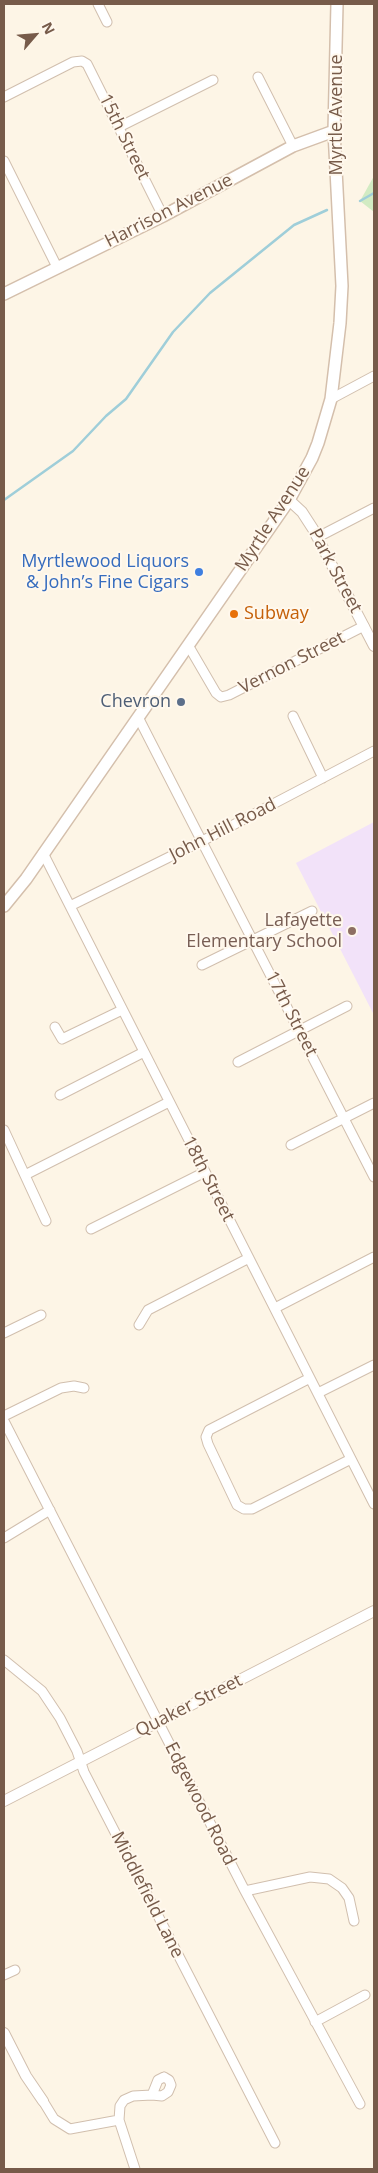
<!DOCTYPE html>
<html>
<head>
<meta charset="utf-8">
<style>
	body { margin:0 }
	#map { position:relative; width:378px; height:2173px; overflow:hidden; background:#fdf5e6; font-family:"Open Sans",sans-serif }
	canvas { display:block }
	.frame { position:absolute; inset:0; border:5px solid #775b4a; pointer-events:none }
	.north { position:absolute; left:10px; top:10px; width:50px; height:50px; -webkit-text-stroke:4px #fff8ed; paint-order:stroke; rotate:63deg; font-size:14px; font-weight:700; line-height:20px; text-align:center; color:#775b4a }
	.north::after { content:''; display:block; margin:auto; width:18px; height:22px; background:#775b4a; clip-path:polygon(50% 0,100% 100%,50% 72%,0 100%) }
</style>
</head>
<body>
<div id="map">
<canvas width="378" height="2173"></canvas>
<div class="frame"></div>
<div class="north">N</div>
</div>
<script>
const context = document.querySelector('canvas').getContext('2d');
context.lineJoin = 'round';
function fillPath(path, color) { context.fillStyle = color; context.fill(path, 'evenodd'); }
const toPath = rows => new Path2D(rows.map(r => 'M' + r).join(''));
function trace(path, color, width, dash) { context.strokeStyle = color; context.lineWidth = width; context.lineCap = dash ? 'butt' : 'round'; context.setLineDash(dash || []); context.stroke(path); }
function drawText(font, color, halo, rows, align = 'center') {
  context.font = font + ' "Open Sans",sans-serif'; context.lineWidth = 4; context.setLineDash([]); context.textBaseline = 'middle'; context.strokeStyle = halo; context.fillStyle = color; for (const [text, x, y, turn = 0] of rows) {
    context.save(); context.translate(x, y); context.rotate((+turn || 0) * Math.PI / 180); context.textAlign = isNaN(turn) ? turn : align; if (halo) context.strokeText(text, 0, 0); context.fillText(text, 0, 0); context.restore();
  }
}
const education = toPath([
	[374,822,374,1015,296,863]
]);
const green = toPath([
	[374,176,374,212,360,201]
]);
const stream = toPath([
	[360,201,374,193],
	[4,500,73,451,106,416,126,399,173,332,210,293,294,225,327,210]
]);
const minor = toPath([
	[98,4,107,22],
	[258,77,293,146],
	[4,97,73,62,82,61,87,64,163,216],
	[119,127,213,80],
	[4,161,57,267],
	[331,399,374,376],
	[318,537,374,508],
	[188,645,216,693,221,697,229,695,364,626],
	[293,716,323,778],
	[138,717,374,1177],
	[43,853,374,1504],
	[70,906,214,835,374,751],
	[202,965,312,911],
	[55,1027,62,1039,122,1010],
	[238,1062,347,1006],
	[60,1095,144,1052],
	[4,1130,46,1221],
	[291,1145,374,1103],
	[25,1175,169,1102],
	[91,1229,205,1172],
	[275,1308,374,1257],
	[139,1325,148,1310,249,1258],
	[4,1333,41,1315],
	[310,1378,209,1430,206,1437,208,1444,237,1505,244,1509,252,1509,351,1459],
	[318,1393,374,1365],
	[4,1416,61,1388,74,1386,84,1388],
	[4,1421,245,1891,360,2104],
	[4,1538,50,1510],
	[4,1660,42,1691,60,1718,77,1751,84,1772,275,2143],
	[245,1891,310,1877,329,1879,342,1888,349,1898,354,1921],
	[4,1975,15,1970],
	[315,2022,365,1995],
	[164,2077,169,2080,171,2085,168,2092,162,2096,152,2095,158,2080,164,2077],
	[43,2101,54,2119,70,2129,119,2120],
	[135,2169,119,2120,120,2106,124,2100,133,2096,152,2095]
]);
const tertiary = toPath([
	[289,500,302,512,313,529,374,646],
	[4,1801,374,1611],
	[4,2033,26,2076,43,2101]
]);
const secondary = toPath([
	[4,294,163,216,293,146,334,131],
	[4,906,26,879,289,500,312,458,318,443,331,399,340,323,342,286,334,131,337,4]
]);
const markers = [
	[199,572,5,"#3f7fe0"],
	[234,614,5,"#e8710a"],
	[181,702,5,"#5c6f8a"],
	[352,931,5,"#8d6e63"]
];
const streetNames = [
	["Myrtle Avenue",337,115,-90],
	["15th Street",124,137,64],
	["Harrison Avenue",169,211,-27],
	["Myrtle Avenue",273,519,-57],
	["Park Street",335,571,62],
	["Vernon Street",292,663,-27],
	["John Hill Road",223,830,-27],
	["17th Street",291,1014,63],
	["18th Street",208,1179,63],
	["Quaker Street",189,1706,-27],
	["Edgewood Road",200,1804,63],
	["Middlefield Lane",147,1895,63]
];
const shopNames = [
	["Myrtlewood Liquors",189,562],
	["& John’s Fine Cigars",189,583]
];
const foodNames = [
	["Subway",244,614]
];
const serviceNames = [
	["Chevron",171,702]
];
const educationNames = [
	["Lafayette",342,921],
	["Elementary School",342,942]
];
fillPath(education, '#f2e2f9');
fillPath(green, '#d2ebc3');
trace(stream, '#9fced9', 2.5);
trace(minor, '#d1bfae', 11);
trace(tertiary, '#d1bfae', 12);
trace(secondary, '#d4bfac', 14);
trace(minor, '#fff', 9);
trace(tertiary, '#fff', 10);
trace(secondary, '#fff', 11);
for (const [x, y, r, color] of markers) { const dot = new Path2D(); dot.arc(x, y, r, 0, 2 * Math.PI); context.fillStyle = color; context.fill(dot); trace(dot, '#fff8ed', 2); }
drawText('18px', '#775b4a', '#fff8ed', streetNames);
drawText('18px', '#366cbe', '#fff8ed', shopNames, 'right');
drawText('18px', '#c56008', '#fff8ed', foodNames, 'left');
drawText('18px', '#4e5e75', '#fff8ed', serviceNames, 'right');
drawText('18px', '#785e54', '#fff8ed', educationNames, 'right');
</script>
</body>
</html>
